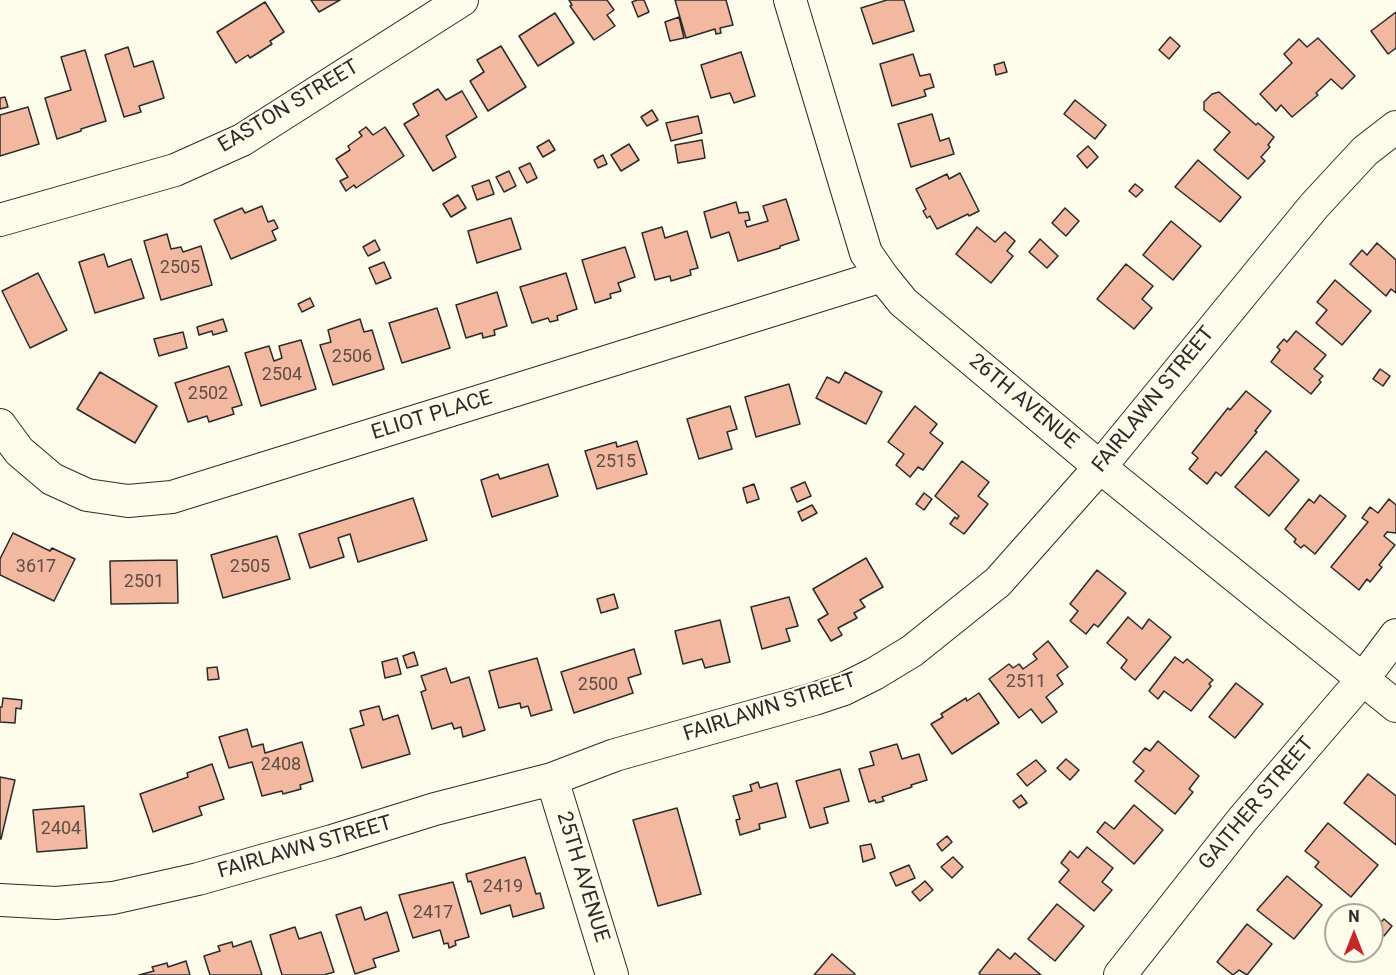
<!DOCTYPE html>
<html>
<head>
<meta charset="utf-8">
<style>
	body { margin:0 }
	#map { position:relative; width:1396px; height:975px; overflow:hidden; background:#fdfbea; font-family:Roboto,sans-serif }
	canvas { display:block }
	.north { position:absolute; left:1324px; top:903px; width:60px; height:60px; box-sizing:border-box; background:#fdfbea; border:2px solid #a9a89e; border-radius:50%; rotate:0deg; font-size:16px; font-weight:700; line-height:24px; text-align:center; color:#2b2b2b }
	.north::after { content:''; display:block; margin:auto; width:21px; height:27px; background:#c62828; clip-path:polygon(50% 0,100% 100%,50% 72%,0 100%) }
</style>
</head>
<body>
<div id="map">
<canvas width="1396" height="975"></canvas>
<div class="north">N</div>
</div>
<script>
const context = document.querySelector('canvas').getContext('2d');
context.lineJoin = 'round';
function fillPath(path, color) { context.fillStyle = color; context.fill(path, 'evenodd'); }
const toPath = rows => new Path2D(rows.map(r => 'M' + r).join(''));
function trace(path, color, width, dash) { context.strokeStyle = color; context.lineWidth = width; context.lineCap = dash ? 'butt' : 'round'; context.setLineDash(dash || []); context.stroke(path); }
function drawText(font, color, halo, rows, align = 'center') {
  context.font = font + ' Roboto,sans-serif'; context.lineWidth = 4.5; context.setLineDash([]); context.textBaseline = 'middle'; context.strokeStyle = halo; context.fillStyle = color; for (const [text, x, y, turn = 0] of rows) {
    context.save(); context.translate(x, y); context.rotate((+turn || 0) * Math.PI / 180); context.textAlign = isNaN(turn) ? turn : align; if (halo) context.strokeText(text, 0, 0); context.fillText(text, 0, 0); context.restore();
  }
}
const building = toPath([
	[311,0,340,0,319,12,311,0],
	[569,0,607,0,614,10,607,15,615,26,594,40,570,6,572,5,569,0],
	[637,0,644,0,649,12,638,17,632,2,637,0],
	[675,0,726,0,733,25,720,28,721,33,716,34,715,29,686,38,675,0],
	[887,0,904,0,914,31,873,44,861,8,887,0],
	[265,2,284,32,270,41,272,44,250,58,248,55,236,63,217,32,265,2],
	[1396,12,1396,48,1388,54,1371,31,1396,12],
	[555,13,574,43,538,66,519,36,555,13],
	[679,17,684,38,670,41,665,22,679,17],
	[1170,37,1180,46,1169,59,1159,50,1170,37],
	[1318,38,1355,76,1342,89,1331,79,1316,93,1318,95,1292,117,1281,105,1276,111,1260,94,1292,63,1284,54,1299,39,1307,47,1318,38],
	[501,46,526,87,488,111,470,81,484,72,477,60,501,46],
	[128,47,134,67,153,61,164,98,139,106,141,112,124,117,105,55,128,47],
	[85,50,106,121,81,129,81,131,57,139,45,98,71,90,61,57,85,50],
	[741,52,755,96,734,103,730,93,711,98,701,65,741,52],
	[913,54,920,76,930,74,934,87,924,90,926,96,892,106,880,64,913,54],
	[1004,62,1007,72,996,75,994,65,1004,62],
	[438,89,446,100,462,91,477,117,446,136,456,157,433,171,404,124,419,115,413,104,438,89],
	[1219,92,1256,125,1258,123,1274,137,1268,145,1270,147,1261,157,1265,161,1248,179,1214,150,1230,132,1204,110,1204,102,1212,94,1219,92],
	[5,97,8,107,0,109,0,98,5,97],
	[1075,100,1106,125,1095,139,1064,114,1075,100],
	[28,107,39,144,0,156,0,115,28,107],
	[652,110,658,120,647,126,641,117,652,110],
	[932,114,940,141,949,138,954,154,911,167,898,124,932,114],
	[698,116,702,133,671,141,666,123,698,116],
	[366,127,373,135,385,127,404,156,356,188,354,185,346,191,340,181,348,177,336,159,350,150,348,146,362,136,359,132,366,127],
	[549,140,555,150,543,157,537,147,549,140],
	[702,140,705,158,678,163,675,145,702,140],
	[629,144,639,160,621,171,611,155,629,144],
	[1088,146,1098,157,1087,168,1077,156,1088,146],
	[603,155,607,164,598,168,594,160,603,155],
	[1198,160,1241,197,1220,222,1175,187,1198,160],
	[530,163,537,178,527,183,519,168,530,163],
	[509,171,516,186,504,192,496,177,509,171],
	[960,173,979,211,969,216,968,214,937,229,930,216,927,218,923,211,926,209,916,189,947,174,949,179,960,173],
	[489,180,494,194,477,200,472,186,489,180],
	[1135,184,1143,190,1136,197,1129,191,1135,184],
	[458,195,466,208,451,217,443,204,458,195],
	[786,199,799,240,780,246,780,248,738,261,729,232,711,238,704,212,736,202,739,213,748,212,750,220,745,221,747,227,768,221,763,206,786,199],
	[262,206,268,222,274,220,278,228,272,231,276,240,231,259,214,220,242,208,245,213,262,206],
	[1065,208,1079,221,1066,236,1052,223,1065,208],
	[511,218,521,249,477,263,468,231,511,218],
	[1171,221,1201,246,1173,280,1143,255,1171,221],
	[662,227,665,238,687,231,698,268,690,270,691,275,671,281,670,276,655,280,642,233,662,227],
	[977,227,995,242,1005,232,1015,241,1007,251,1013,256,991,283,956,254,977,227],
	[167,234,171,249,181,247,183,252,201,246,212,285,161,300,144,241,167,234],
	[1040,239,1058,256,1047,268,1029,252,1040,239],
	[375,240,380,250,368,256,363,247,375,240],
	[1377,243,1396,260,1396,293,1391,289,1386,296,1350,264,1362,250,1367,255,1377,243],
	[625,247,635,277,618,283,621,291,610,294,611,298,595,303,582,260,625,247],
	[104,254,108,267,131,259,144,298,95,313,79,262,104,254],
	[384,262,391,278,376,284,369,268,384,262],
	[1126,264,1153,286,1142,299,1152,308,1134,329,1097,299,1126,264],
	[38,273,67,330,30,348,2,291,38,273],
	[566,273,577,309,557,316,558,320,550,322,548,318,532,323,520,287,566,273],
	[1335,280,1371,311,1342,345,1316,323,1327,310,1317,302,1335,280],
	[497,292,507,326,494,330,495,335,483,338,482,333,466,338,456,305,497,292],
	[310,298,314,306,302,312,298,304,310,298],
	[437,308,450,348,402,363,389,323,437,308],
	[223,319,227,331,213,335,212,331,199,335,197,327,223,319],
	[360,319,364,332,372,330,384,369,333,385,320,345,331,342,328,330,360,319],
	[1296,331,1326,355,1314,369,1323,376,1319,380,1321,382,1311,394,1271,362,1280,350,1277,347,1284,339,1287,342,1296,331],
	[183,332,187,348,159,356,154,339,183,332],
	[301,340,316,389,261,406,245,353,269,346,274,361,282,358,279,346,301,340],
	[229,366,242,405,232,408,234,414,209,422,207,416,188,422,175,383,229,366],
	[1380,369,1390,376,1383,386,1373,379,1380,369],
	[100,372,157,406,135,443,77,409,100,372],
	[845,372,882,392,866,424,816,398,827,377,839,383,845,372],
	[789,384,800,424,756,437,745,397,789,384],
	[1246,391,1271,411,1255,431,1257,432,1221,476,1216,472,1207,484,1189,469,1198,458,1192,453,1228,408,1230,410,1246,391],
	[730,406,737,429,727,432,732,449,699,459,687,419,730,406],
	[915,406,937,424,930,433,943,443,923,470,918,467,910,477,896,465,904,454,888,442,915,406],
	[637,441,647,474,597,489,585,451,616,442,617,447,637,441],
	[1266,451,1299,480,1269,516,1235,487,1266,451],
	[962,461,989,482,978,496,988,504,964,534,950,524,955,517,957,519,959,516,935,496,962,461],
	[548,464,558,496,492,517,481,480,498,474,500,479,548,464],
	[805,482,811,496,797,502,791,488,805,482],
	[754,484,759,499,747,503,743,488,754,484],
	[924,493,932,499,924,510,916,504,924,493],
	[1320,495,1346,516,1315,554,1304,545,1301,548,1294,542,1296,539,1285,529,1309,499,1314,503,1320,495],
	[413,498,427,540,358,562,350,534,338,538,344,557,310,568,299,534,413,498],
	[1389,499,1396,505,1396,533,1387,532,1384,536,1395,545,1379,565,1382,567,1370,582,1367,579,1359,590,1331,567,1368,522,1362,518,1370,507,1378,513,1389,499],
	[812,505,817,513,802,521,798,512,812,505],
	[13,533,50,551,52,548,75,559,54,601,0,575,0,559,13,533],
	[277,536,290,579,223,598,211,555,277,536],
	[866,558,883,587,860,600,865,607,854,613,857,618,838,628,842,635,831,641,818,620,828,614,813,589,866,558],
	[177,560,178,603,111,604,110,561,177,560],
	[1097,570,1126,593,1098,627,1094,624,1086,634,1070,621,1078,611,1070,604,1097,570],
	[614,594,618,608,601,613,597,599,614,594],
	[789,597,798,626,786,629,790,641,762,649,751,607,789,597],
	[1128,617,1142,629,1149,619,1171,637,1135,680,1121,668,1127,660,1107,643,1128,617],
	[720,620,730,662,705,668,702,659,683,664,675,631,720,620],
	[1048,641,1068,667,1057,675,1063,684,1046,697,1057,712,1042,723,1031,709,1019,718,989,679,1009,664,1013,668,1019,664,1023,669,1037,659,1033,654,1048,641],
	[634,649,641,674,628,678,633,693,574,713,561,672,634,649],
	[414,652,418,665,407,668,403,656,414,652],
	[1175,657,1183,663,1187,659,1213,680,1209,684,1211,686,1191,711,1164,691,1158,699,1149,691,1175,657],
	[397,658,401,674,385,678,382,662,397,658],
	[537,658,552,710,531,716,528,706,521,708,520,703,499,708,489,671,537,658],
	[217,667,219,679,208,680,207,668,217,667],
	[446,668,451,683,469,677,485,730,463,737,461,727,454,729,452,723,432,729,421,692,426,690,421,676,446,668],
	[1236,683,1263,704,1235,738,1209,717,1236,683],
	[979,693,999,723,952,754,931,724,943,717,941,714,966,698,967,701,979,693],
	[3,698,22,700,21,709,16,708,15,723,0,722,0,707,2,707,3,698],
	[379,706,383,720,398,715,410,754,362,768,350,729,364,725,360,711,379,706],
	[247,729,252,747,263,744,265,753,302,742,313,781,300,785,301,789,283,794,282,791,262,796,252,762,229,768,219,737,247,729],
	[1158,741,1199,776,1189,789,1193,792,1175,814,1135,781,1144,771,1133,762,1145,748,1150,751,1158,741],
	[897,744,902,759,919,754,927,780,911,785,912,787,882,797,884,801,876,803,875,800,869,802,859,769,874,765,870,752,897,744],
	[1066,759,1079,770,1070,780,1057,768,1066,759],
	[1036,760,1046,771,1027,786,1017,774,1036,760],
	[212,764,224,799,199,807,202,815,153,832,140,794,188,777,187,773,212,764],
	[840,769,849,801,824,808,828,823,810,828,796,781,840,769],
	[1368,774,1396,796,1396,845,1344,803,1368,774],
	[0,777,15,780,1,839,0,839,0,777],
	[758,782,760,788,777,783,786,817,759,824,760,829,740,835,736,820,740,819,733,796,752,791,750,785,758,782],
	[1021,795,1027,803,1019,808,1013,801,1021,795],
	[1134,805,1163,830,1134,864,1097,832,1105,822,1114,829,1134,805],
	[84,806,87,848,37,852,33,810,84,806],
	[677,808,701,894,658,906,633,820,677,808],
	[1328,823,1378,865,1351,897,1315,867,1319,862,1305,851,1328,823],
	[947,836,952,842,942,851,937,844,947,836],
	[871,844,875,858,863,862,860,846,871,844],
	[1087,847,1113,868,1102,882,1112,890,1094,911,1059,882,1069,870,1061,863,1070,851,1078,858,1087,847],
	[525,857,536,894,540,893,544,908,513,917,510,905,481,914,471,881,468,882,466,874,525,857],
	[953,857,963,867,952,878,941,867,953,857],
	[909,865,915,878,896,886,890,873,909,865],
	[1287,876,1322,905,1294,939,1257,910,1287,876],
	[925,881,933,890,920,901,912,892,925,881],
	[453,882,469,937,455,941,456,945,449,948,448,943,444,944,440,930,413,938,399,895,453,882],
	[1057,904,1084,926,1055,961,1028,939,1057,904],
	[361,907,365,920,387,912,399,951,373,959,376,967,355,974,336,915,361,907],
	[1384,919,1392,926,1384,936,1375,928,1384,919],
	[1247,924,1272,944,1247,975,1239,970,1233,975,1217,962,1247,924],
	[295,927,299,939,321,932,334,972,324,975,282,975,270,935,295,927],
	[251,941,262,975,210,975,204,956,220,951,218,946,232,942,233,947,251,941],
	[998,949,1010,959,1015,953,1041,975,981,975,979,973,998,949],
	[832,954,855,974,854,975,814,975,832,954],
	[186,961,190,975,139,975,154,971,152,967,167,963,168,967,186,961]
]);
const minor = toPath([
	[790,0,866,253,882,276,903,302,1100,467,1396,706],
	[0,220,175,170,242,140,462,0],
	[0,425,19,451,52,479,87,495,128,501,172,497,882,276],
	[552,779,612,975],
	[0,900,56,903,113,898,198,879,332,841,435,809,552,779,615,755,814,699,844,689,874,674,912,651,998,582,1100,467,1314,206,1365,151,1396,127],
	[1120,975,1243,819,1363,679,1396,635]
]);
const numberNames = [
	["2505",180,268],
	["2506",352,357],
	["2504",282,375],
	["2502",208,394],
	["2515",616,462],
	["3617",36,567],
	["2505",250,567],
	["2501",144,582],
	["2511",1026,682],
	["2500",598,685],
	["2408",281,765],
	["2404",61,829],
	["2419",503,887],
	["2417",433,913]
];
const streetNames = [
	["EASTON STREET",289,107,-31],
	["FAIRLAWN STREET",1154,400,-51],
	["26TH AVENUE",1023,402,40],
	["ELIOT PLACE",432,416,-17],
	["FAIRLAWN STREET",770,708,-18],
	["GAITHER STREET",1257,804,-50],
	["FAIRLAWN STREET",305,848,-16],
	["25TH AVENUE",582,877,73]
];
fillPath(building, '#f2b8a0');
trace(building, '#2b2b2b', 1.5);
trace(minor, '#2b2b2b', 34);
trace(minor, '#fdfbea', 32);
drawText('18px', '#5d4e48', null, numberNames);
drawText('21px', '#2b2b2b', '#fdfbea', streetNames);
</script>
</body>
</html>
